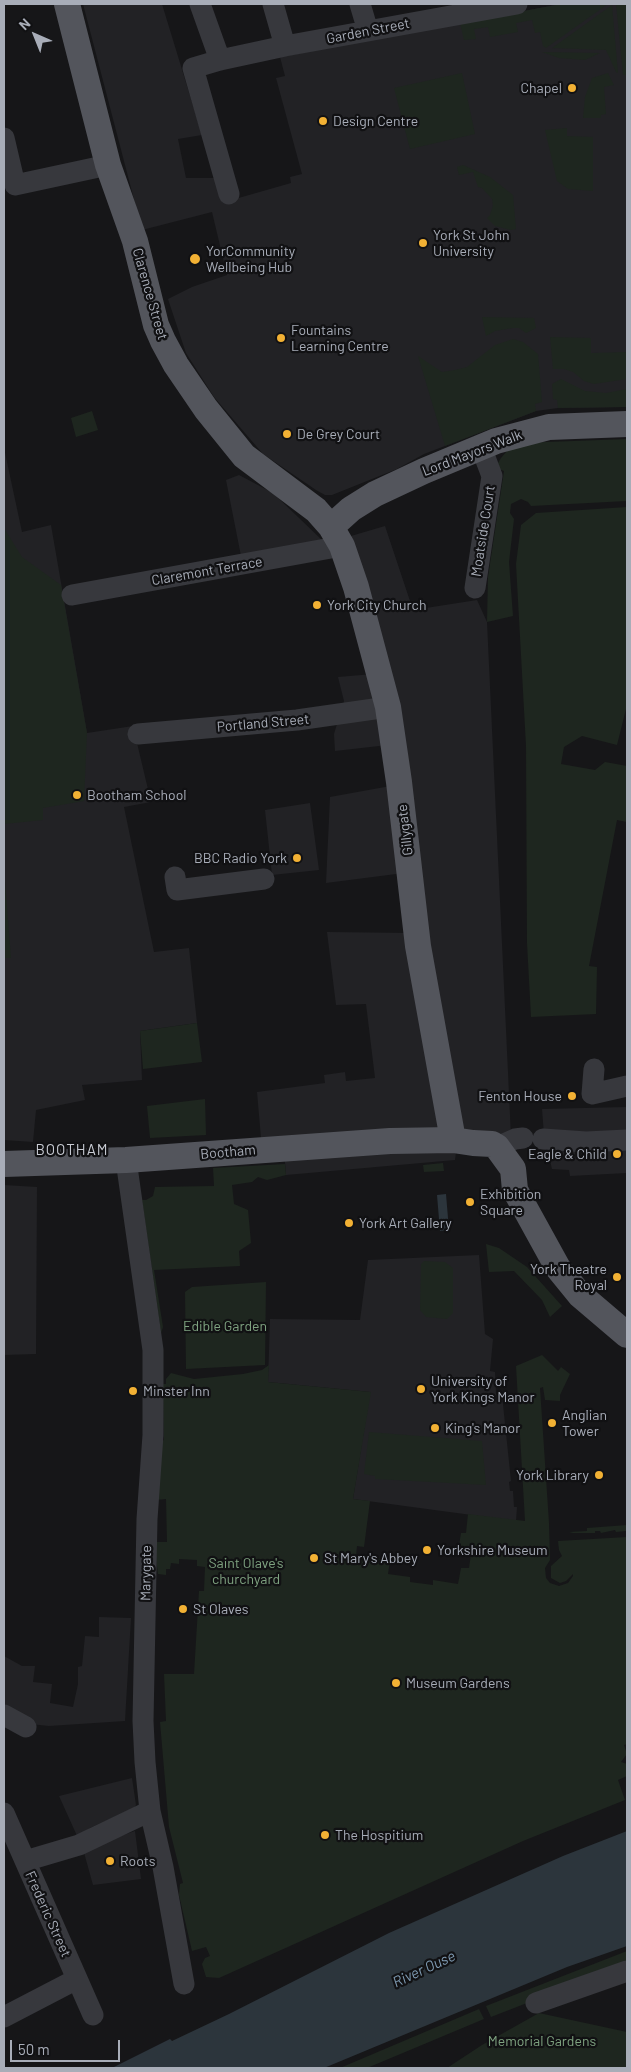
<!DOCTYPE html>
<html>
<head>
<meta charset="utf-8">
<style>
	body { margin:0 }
	#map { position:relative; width:631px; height:2072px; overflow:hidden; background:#161618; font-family:Barlow,sans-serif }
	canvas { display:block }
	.frame { position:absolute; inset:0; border:5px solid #a8adb8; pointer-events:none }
	.north { position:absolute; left:10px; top:10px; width:50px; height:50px; -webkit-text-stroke:4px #111113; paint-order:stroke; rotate:316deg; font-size:14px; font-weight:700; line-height:20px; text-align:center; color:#a8adb8 }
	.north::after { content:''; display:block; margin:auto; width:18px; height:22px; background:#a8adb8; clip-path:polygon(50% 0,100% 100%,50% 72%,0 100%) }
	.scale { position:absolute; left:10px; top:2040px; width:110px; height:22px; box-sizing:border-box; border:2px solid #a8adb8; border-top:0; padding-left:6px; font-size:15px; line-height:18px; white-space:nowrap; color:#a8adb8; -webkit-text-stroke:4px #111113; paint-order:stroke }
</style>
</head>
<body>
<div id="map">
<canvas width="631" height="2072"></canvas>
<div class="frame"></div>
<div class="north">N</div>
<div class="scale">50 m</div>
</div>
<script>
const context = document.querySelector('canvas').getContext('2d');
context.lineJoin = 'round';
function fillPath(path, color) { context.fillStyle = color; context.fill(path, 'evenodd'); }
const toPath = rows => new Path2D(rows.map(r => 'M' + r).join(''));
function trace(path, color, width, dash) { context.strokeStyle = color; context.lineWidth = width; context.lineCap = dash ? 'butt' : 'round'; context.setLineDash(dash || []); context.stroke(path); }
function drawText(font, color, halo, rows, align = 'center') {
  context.font = font + ' Barlow,sans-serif'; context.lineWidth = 4.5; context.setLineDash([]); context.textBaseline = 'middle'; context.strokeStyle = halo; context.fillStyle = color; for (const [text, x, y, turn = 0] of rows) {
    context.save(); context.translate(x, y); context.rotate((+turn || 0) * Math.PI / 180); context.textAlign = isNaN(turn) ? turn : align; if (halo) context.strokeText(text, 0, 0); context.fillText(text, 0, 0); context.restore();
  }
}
const built = toPath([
	[83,4,162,4,202,135,178,139,186,178,215,178,235,199,291,183,290,177,302,174,276,78,285,76,280,57,561,4,627,4,627,407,558,408,536,411,424,454,397,469,332,495,325,495,316,490,263,454,214,397,186,353,168,299,192,287,227,275,212,212,142,230],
	[4,448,22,532,51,525,87,733,133,726,151,802,124,807,154,952,189,948,197,1023,140,1031,142,1080,82,1085,85,1100,36,1110,33,1142,4,1140],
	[239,475,273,493,323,541,241,556,226,480],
	[385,526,413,610,477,600,487,622,511,1137,457,1144,455,1160,286,1175,283,1138,261,1138,257,1092,325,1083,324,1075,345,1072,346,1081,375,1078,366,1004,336,1005,327,932,410,933,404,873,326,883,330,797,396,785,388,745,335,751,334,734,344,701,338,677,373,674,351,536],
	[310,803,319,870,272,875,265,810],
	[627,1107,627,1173,570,1176,569,1170,552,1169,544,1135,542,1109],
	[4,1185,37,1187,36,1354,4,1355],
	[479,1255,485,1334,493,1339,490,1371,495,1372,496,1394,502,1395,511,1481,509,1482,510,1491,513,1491,514,1507,517,1507,516,1521,353,1499,370,1392,268,1382,270,1319,360,1320,368,1260],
	[99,1617,131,1618,125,1721,49,1726,30,1724,4,1708,4,1656,22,1666,35,1666,33,1682,52,1684,50,1703,73,1707,78,1684,78,1667,82,1666,85,1636,99,1637],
	[132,1778,136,1805,134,1808,90,1828,78,1838,59,1796],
	[135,1831,141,1879,93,1885,83,1849]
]);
const green = toPath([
	[561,4,608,4,546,48,543,46,540,32,535,33,532,20,516,23,518,32,490,37,488,27,474,29,476,39,464,40,460,23],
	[616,4,627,4,627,75,623,75],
	[612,5,618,73,616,72,606,50,552,48],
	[542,52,600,53,585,60,559,58],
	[462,73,475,134,410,149,394,88],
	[608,73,614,85,604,87,606,114,601,115,601,118,583,118,585,97,592,78],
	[567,128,567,136,593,137,593,191,568,189,557,181,545,130],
	[463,165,490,177,513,195,516,229,511,230,495,226,487,218,490,215,493,205,492,199,482,188,478,187,473,172,459,175,457,167],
	[482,317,534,318,536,328,526,333,519,328,513,328,495,331,486,336],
	[550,337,591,338,591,353,627,352,627,379,594,384,584,381,573,372,564,369,553,369],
	[513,339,523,342,538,354,542,402,535,404,536,411,445,446,418,356,442,372,455,370,467,367,495,345],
	[561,379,585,391,606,393,627,389,627,407,558,408,557,400,553,399,552,384],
	[92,411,98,430,76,437,71,418],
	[627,439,627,501,531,506,528,502,521,499,511,504,510,513,514,519,509,562,513,616,487,622,488,577,504,471,499,469,498,463,501,458,507,451,519,443],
	[627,507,627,705,617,745,582,736,564,747,561,764,595,770,605,762,627,766,627,822,617,820,589,966,597,967,596,1014,531,1017,527,943,526,746,516,564,521,525,536,513],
	[4,528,22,557,61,585,87,733,84,801,43,808,43,820,4,824],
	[4,869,11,958,4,958],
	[197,1023,202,1062,143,1069,140,1031],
	[205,1099,206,1135,150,1138,147,1106],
	[443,1163,444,1171,424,1172,423,1165],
	[285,1164,286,1175,267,1180,258,1177,252,1182,232,1185,234,1204,248,1210,251,1243,239,1251,240,1266,154,1270,163,1327,161,1333,142,1200,146,1200,153,1196,155,1187,214,1186,213,1168],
	[486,1244,499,1248,527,1267,562,1306,550,1317,542,1300,514,1271,489,1272],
	[424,1261,445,1262,453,1268,453,1313,447,1319,426,1317,420,1310,421,1264],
	[266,1282,265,1365,186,1369,185,1292,192,1287],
	[542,1355,558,1371,561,1367,570,1374,560,1395,560,1401,545,1400,543,1387,540,1388,549,1523,550,1560,545,1568,546,1578,550,1583,559,1586,568,1583,573,1576,573,1574,566,1581,560,1583,551,1578,551,1566,562,1556,559,1550,558,1541,627,1537,627,1744,624,1745,627,1754,621,1762,627,1764,627,1776,618,1780,625,1800,523,1841,219,1978,206,1977,202,1964,205,1958,210,1956,206,1947,192,1951,179,1895,180,1884,183,1883,169,1827,160,1722,166,1721,164,1674,194,1674,199,1591,204,1591,205,1567,197,1566,197,1560,179,1559,179,1564,171,1563,170,1569,166,1569,166,1575,158,1574,154,1542,167,1542,166,1499,156,1500,161,1442,164,1440,163,1384,166,1384,166,1379,171,1373,194,1379,243,1374,262,1370,269,1365,268,1382,371,1392,353,1499,370,1501,364,1547,357,1546,356,1556,390,1560,388,1574,410,1577,410,1582,433,1585,433,1580,458,1584,461,1568,469,1568,471,1554,458,1552,461,1533,466,1533,468,1514,525,1521,516,1366],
	[369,1432,482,1441,486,1485,375,1479,375,1476,364,1474],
	[627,1525,626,1531,616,1532,615,1530,601,1533,600,1531,595,1531,595,1533,573,1533,569,1532,587,1531,587,1528],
	[627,1951,627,1964,491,2017,486,2006],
	[479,2009,484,2019,367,2068,340,2068],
	[539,2013,627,2032,627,2068,447,2068,482,2045]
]);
const water = toPath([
	[446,1194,449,1230,440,1231,437,1195],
	[627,1831,627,1946,567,1967,324,2068,112,2068,170,2039,172,2041,229,2014,389,1933,563,1856]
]);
const minor = toPath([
	[200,4,220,60],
	[273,4,285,46],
	[360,4,368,31],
	[4,138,15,185,108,165],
	[229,194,193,68,220,60,285,46,517,4],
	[475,588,492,476,481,447],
	[72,595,342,546],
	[138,734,297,720,388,707],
	[175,877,177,890,264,879],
	[594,1069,592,1094,627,1086],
	[543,1139,586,1142,627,1140],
	[497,1147,515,1139,523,1138],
	[126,1160,153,1350,153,1435,147,1519,143,1721,145,1762,150,1811,163,1867,184,1984],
	[4,1715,26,1727],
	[4,1813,93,2015],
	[25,1861,79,1845,150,1811],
	[536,2003,627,1971],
	[4,2017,77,1979]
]);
const major = toPath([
	[67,4,108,165,135,241,156,325,163,341,176,365,206,409,244,456,316,510,331,527,342,546,356,587,388,707,399,782,418,946,453,1140],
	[331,527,351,509,375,494,424,471,496,441,549,427,627,424],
	[4,1164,126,1160,390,1141,453,1140,473,1143,492,1144,497,1147,513,1169,515,1190,558,1268,580,1295,627,1335]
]);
const markers = [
	[572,88,5,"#f2b134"],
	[323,121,5,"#f2b134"],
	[423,243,5,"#f2b134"],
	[195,259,6,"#f2b134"],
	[281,338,5,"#f2b134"],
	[287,434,5,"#f2b134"],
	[317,605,5,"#f2b134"],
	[77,795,5,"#f2b134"],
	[297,858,5,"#f2b134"],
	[572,1096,5,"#f2b134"],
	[617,1154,5,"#f2b134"],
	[470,1202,5,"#f2b134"],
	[349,1223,5,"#f2b134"],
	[617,1277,5,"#f2b134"],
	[421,1389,5,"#f2b134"],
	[133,1391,5,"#f2b134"],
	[552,1423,5,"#f2b134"],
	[435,1428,5,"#f2b134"],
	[599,1475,5,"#f2b134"],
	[427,1550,5,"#f2b134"],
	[314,1558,5,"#f2b134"],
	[183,1609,5,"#f2b134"],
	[396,1683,5,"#f2b134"],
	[325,1835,5,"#f2b134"],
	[110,1861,5,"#f2b134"]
];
const streetNames = [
	["Garden Street",368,31,-11],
	["Clarence Street",150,294,74],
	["Lord Mayors Walk",472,453,-21],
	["Moatside Court",483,531,-81],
	["Claremont Terrace",207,571,-10],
	["Portland Street",263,723,-5],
	["Gillygate",405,830,-97],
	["Bootham",228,1152,-5],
	["Marygate",146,1573,-89],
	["Frederic Street",48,1914,66]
];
const poiNames = [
	["Chapel",562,88,"right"],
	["Design Centre",333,121],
	["York St John",433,235],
	["University",433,251],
	["YorCommunity",206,251],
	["Wellbeing Hub",206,267],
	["Fountains",291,330],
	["Learning Centre",291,346],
	["De Grey Court",297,434],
	["York City Church",327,605],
	["Bootham School",87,795],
	["BBC Radio York",287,858,"right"],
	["Fenton House",562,1096,"right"],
	["Eagle & Child",607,1154,"right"],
	["Exhibition",480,1194],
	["Square",480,1210],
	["York Art Gallery",359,1223],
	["York Theatre",607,1269,"right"],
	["Royal",607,1285,"right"],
	["University of",431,1381],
	["York Kings Manor",431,1397],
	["Minster Inn",143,1391],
	["Anglian",562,1415],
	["Tower",562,1431],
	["King's Manor",445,1428],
	["York Library",589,1475,"right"],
	["Yorkshire Museum",437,1550],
	["St Mary's Abbey",324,1558],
	["St Olaves",193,1609],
	["Museum Gardens",406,1683],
	["The Hospitium",335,1835],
	["Roots",120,1861]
];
const parkNames = [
	["Edible Garden",225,1326],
	["Saint Olave's",246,1563],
	["churchyard",246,1579],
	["Memorial Gardens",542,2041]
];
const neighbourhoodNames = [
	["BOOTHAM",72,1150]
];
const waterNames = [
	["River Ouse",424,1969,-25]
];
fillPath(built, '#222225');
fillPath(green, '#1e261f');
fillPath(water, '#2c353c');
trace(minor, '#37383d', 21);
trace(major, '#53555c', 26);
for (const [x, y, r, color] of markers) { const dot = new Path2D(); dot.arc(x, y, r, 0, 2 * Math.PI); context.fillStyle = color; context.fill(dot); trace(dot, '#111113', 2); }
drawText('14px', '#a8adb8', '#111113', streetNames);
drawText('14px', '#a8adb8', '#111113', poiNames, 'left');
drawText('14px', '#7fa381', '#111113', parkNames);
context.letterSpacing = '1px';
drawText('15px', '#c9ccd4', '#111113', neighbourhoodNames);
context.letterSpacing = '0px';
drawText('italic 15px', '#7f9bb3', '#111113', waterNames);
</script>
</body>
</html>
